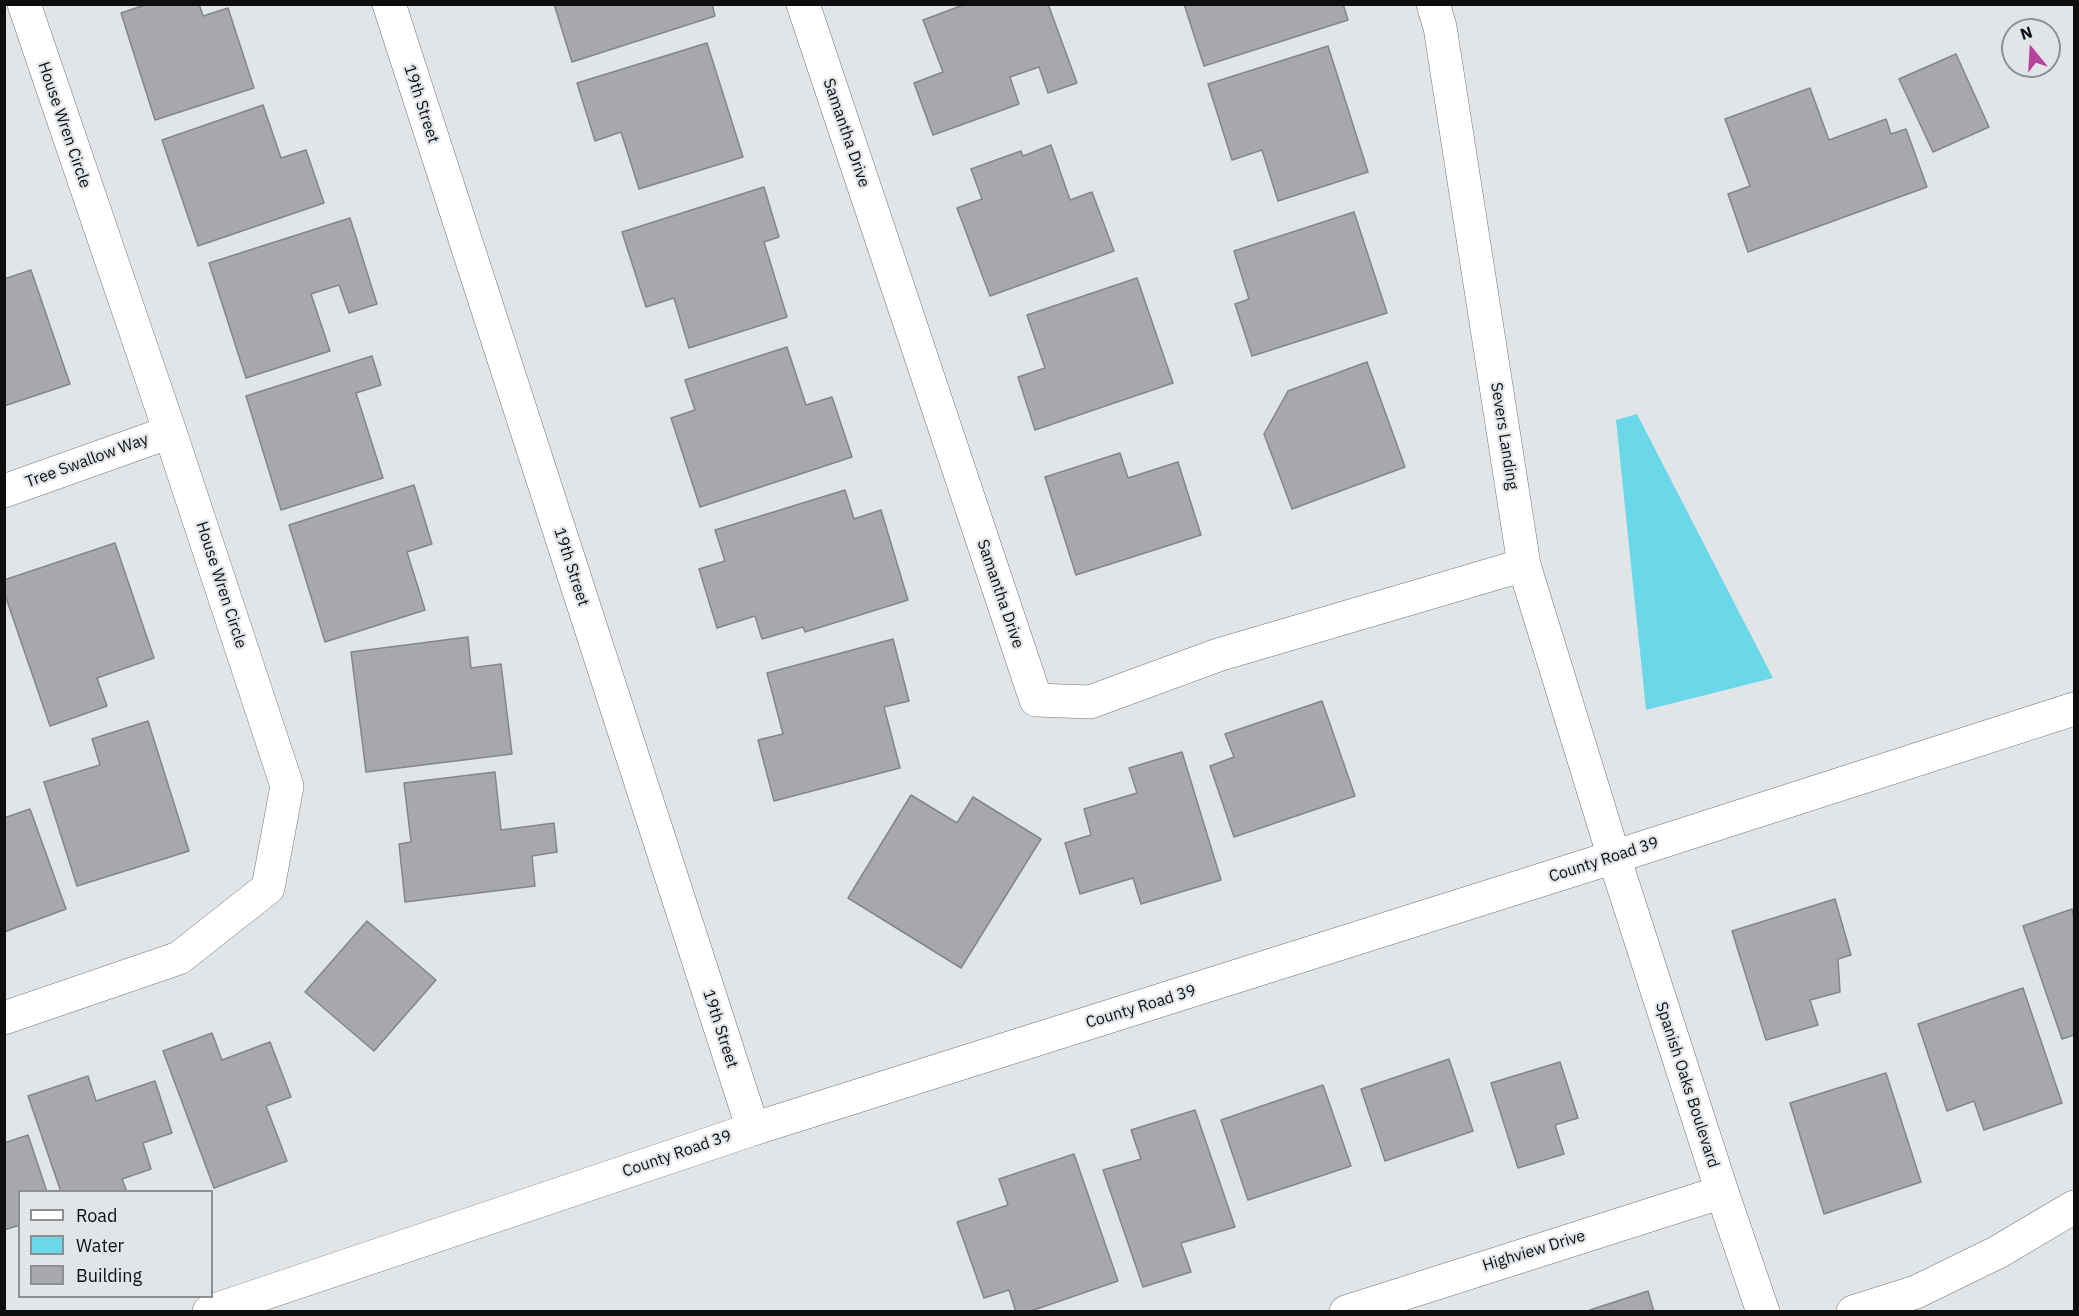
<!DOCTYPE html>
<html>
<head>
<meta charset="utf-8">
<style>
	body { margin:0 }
	#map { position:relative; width:2079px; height:1316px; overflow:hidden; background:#e2e5e8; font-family:"IBM Plex Sans",sans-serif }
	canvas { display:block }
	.frame { position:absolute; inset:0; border:6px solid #0d0e0f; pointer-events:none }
	.legend { position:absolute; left:18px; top:1190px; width:195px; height:108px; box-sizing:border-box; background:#e2e5e8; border:2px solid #8d8f91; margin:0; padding:8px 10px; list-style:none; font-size:18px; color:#0d0e0f }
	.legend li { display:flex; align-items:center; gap:12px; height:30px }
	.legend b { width:30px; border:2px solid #8d8f91 }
	.north { position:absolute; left:2001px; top:18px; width:60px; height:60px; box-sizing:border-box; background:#e2e5e8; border:2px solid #8d8f91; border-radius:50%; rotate:342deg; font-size:16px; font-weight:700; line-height:24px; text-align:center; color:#0d0e0f }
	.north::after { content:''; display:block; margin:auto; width:21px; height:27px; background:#b6429c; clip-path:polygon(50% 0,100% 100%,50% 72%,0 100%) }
</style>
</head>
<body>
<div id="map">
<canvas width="2079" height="1316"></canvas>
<div class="frame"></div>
<ul class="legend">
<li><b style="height:8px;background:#fff"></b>Road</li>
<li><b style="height:16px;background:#6bd8ea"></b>Water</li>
<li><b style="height:16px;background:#a6a8ab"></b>Building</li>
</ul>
<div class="north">N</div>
</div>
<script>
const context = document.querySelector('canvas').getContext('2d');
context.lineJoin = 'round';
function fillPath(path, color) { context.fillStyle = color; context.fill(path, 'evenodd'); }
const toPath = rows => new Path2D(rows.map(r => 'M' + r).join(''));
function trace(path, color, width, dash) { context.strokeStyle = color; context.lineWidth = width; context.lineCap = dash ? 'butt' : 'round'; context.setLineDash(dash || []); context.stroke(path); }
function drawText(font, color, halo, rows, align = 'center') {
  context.font = font + ' "IBM Plex Sans",sans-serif'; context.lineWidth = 4.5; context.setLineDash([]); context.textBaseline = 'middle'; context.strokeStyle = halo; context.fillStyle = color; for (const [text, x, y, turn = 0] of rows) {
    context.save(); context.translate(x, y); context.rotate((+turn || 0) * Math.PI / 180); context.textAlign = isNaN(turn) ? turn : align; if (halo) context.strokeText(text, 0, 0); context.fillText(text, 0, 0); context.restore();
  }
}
const water = toPath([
	[1637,414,1773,678,1646,710,1616,420]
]);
const building = toPath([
	[148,4,199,4,203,16,228,8,254,88,155,120,121,13,148,4],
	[554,4,712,4,715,16,572,62,554,4],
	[966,4,1048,4,1077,83,1048,93,1039,67,1010,77,1019,104,933,135,914,83,943,72,923,20,966,4],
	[1184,4,1343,4,1348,20,1204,66,1184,4],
	[707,43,743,157,639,189,621,132,595,141,577,83,707,43],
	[1328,46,1368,172,1278,201,1262,150,1232,160,1208,84,1328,46],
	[1956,54,1989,127,1933,152,1899,79,1956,54],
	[1810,88,1829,140,1886,119,1891,134,1906,129,1927,187,1748,252,1728,194,1750,186,1725,119,1810,88],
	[263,105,281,158,306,150,324,203,198,246,162,140,263,105],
	[1051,145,1070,200,1092,192,1114,251,990,296,957,208,982,199,971,169,1021,151,1023,156,1051,145],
	[764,187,779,237,764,242,787,317,689,348,674,298,646,307,622,232,764,187],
	[1354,212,1387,313,1252,356,1235,304,1249,299,1234,251,1354,212],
	[350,218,377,304,349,313,339,285,311,294,330,351,246,378,209,263,350,218],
	[31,270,70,384,4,406,4,279,31,270],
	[1137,278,1173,383,1035,430,1018,377,1045,368,1027,315,1137,278],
	[787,347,806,405,832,397,852,457,700,507,671,418,695,410,685,380,787,347],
	[372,356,381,385,356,393,383,478,281,510,246,396,372,356],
	[1367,362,1405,467,1292,509,1264,434,1288,391,1367,362],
	[1120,453,1128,478,1178,462,1201,535,1076,575,1045,477,1120,453],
	[414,485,432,544,407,552,425,610,325,642,289,525,414,485],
	[845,490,854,519,881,510,908,600,805,632,803,627,762,639,755,616,717,628,699,569,725,561,715,530,845,490],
	[115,543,154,658,97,678,107,706,50,726,4,592,4,580,115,543],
	[468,637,471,668,501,664,512,754,366,772,351,652,468,637],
	[893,639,909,701,884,707,900,768,774,801,758,740,783,734,767,673,893,639],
	[1322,701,1355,796,1234,837,1210,766,1234,757,1225,734,1322,701],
	[148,721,189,851,77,886,44,782,100,765,92,739,148,721],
	[1182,752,1221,880,1141,904,1133,878,1080,894,1065,843,1091,835,1084,809,1137,793,1129,768,1182,752],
	[495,772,501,830,554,823,557,852,532,856,535,886,405,902,399,844,411,842,404,783,495,772],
	[911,795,957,823,973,797,1041,839,961,968,848,898,911,795],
	[30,809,66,909,4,932,4,818,30,809],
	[1835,899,1851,955,1838,959,1840,992,1810,1000,1818,1025,1766,1040,1732,931,1835,899],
	[2072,909,2074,918,2074,1035,2062,1039,2023,926,2072,909],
	[367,921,436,980,374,1051,305,992,367,921],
	[2023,988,2062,1103,1984,1130,1974,1101,1947,1111,1918,1024,2023,988],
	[212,1033,222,1060,270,1042,291,1097,266,1106,287,1161,214,1188,163,1051,212,1033],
	[1449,1059,1473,1131,1385,1161,1361,1089,1449,1059],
	[1560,1062,1578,1118,1555,1125,1564,1154,1518,1168,1491,1083,1560,1062],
	[1886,1073,1921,1182,1824,1214,1790,1103,1886,1073],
	[88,1076,96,1101,155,1081,172,1133,143,1143,151,1169,122,1179,127,1192,61,1192,28,1096,88,1076],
	[1323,1085,1351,1166,1248,1200,1221,1120,1323,1085],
	[1195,1110,1235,1227,1181,1243,1191,1272,1143,1287,1103,1170,1141,1159,1131,1130,1195,1110],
	[28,1135,47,1192,20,1192,20,1225,4,1230,4,1143,28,1135],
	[1074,1154,1118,1281,1028,1312,1016,1312,1009,1290,984,1298,957,1222,1008,1205,999,1179,1074,1154],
	[1648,1291,1654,1312,1590,1312,1590,1310,1648,1291]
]);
const street = toPath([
	[803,4,1036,700,1090,702,1218,655,1524,565],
	[1433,4,1440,27,1524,565,1614,857,1722,1192,1763,1312],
	[4,491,170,432],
	[4,1018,179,958,268,888,287,786,170,432,24,4],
	[209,1312,753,1129],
	[1346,1312,1722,1192],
	[1853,1312,1916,1292,1998,1252,2074,1207]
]);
const secondary = toPath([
	[389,4,753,1129,1614,857,2074,709]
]);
const streetNames = [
	["19th Street",421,104,72],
	["House Wren Circle",64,125,71],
	["Samantha Drive",846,133,71],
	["Severs Landing",1504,436,81],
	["Tree Swallow Way",87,461,-20],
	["19th Street",571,567,72],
	["House Wren Circle",221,585,72],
	["Samantha Drive",1000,594,71],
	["County Road 39",1604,860,-18],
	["County Road 39",1141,1007,-17],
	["19th Street",720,1029,72],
	["Spanish Oaks Boulevard",1687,1085,72],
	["County Road 39",677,1154,-19],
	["Highview Drive",1534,1251,-17]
];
fillPath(water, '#6bd8ea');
fillPath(building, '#a6a8ab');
trace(building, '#848589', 1.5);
trace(street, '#727577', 34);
trace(secondary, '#727577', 34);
trace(street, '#fff', 33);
trace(secondary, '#fff', 33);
drawText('16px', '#0d0e0f', '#e2e5e8', streetNames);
</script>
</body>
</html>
